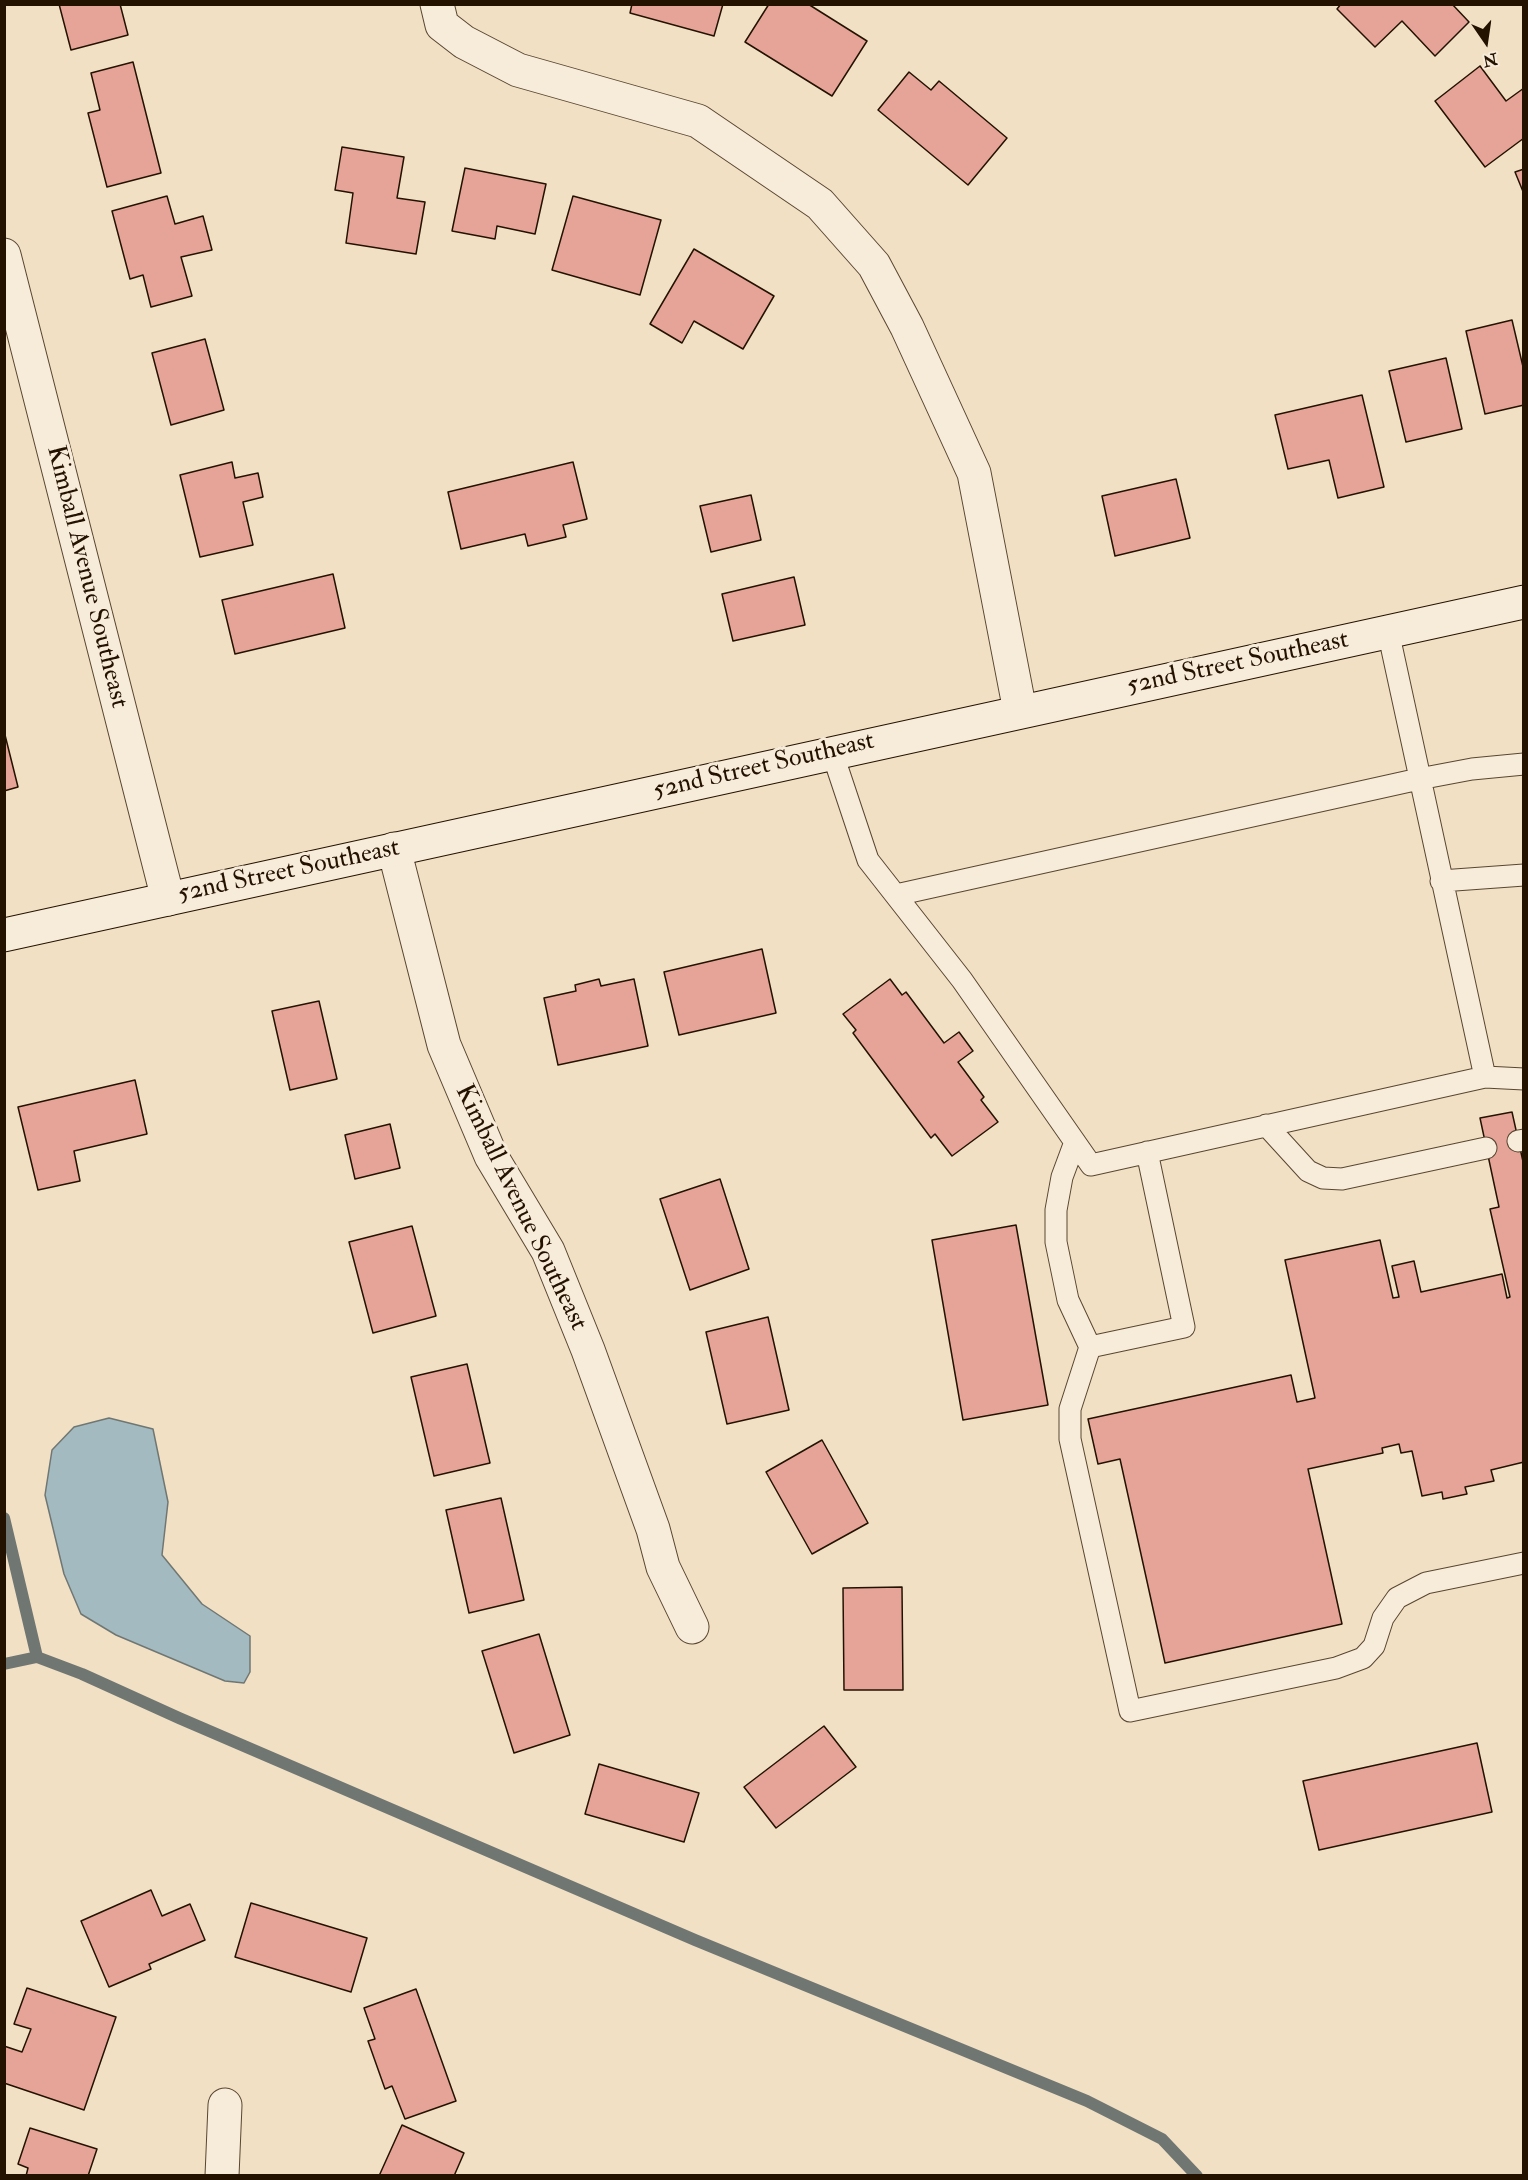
<!DOCTYPE html>
<html>
<head>
<meta charset="utf-8">
<style>
	body { margin:0 }
	#map { position:relative; width:1528px; height:2180px; overflow:hidden; background:#f2e0c4; font-family:"IM FELL Double Pica",serif }
	canvas { display:block }
	.frame { position:absolute; inset:0; border:6px solid #241200; pointer-events:none }
	.north { position:absolute; left:1456px; top:12px; width:60px; height:60px; -webkit-text-stroke:4px #f7ebd9; paint-order:stroke; rotate:167deg; font-size:16px; font-weight:700; line-height:24px; text-align:center; color:#241200 }
	.north::after { content:''; display:block; margin:auto; width:21px; height:27px; background:#241200; clip-path:polygon(50% 0,100% 100%,50% 72%,0 100%) }
</style>
</head>
<body>
<div id="map">
<canvas width="1528" height="2180"></canvas>
<div class="frame"></div>
<div class="north">N</div>
</div>
<script>
const context = document.querySelector('canvas').getContext('2d');
context.lineJoin = 'round';
function fillPath(path, color) { context.fillStyle = color; context.fill(path, 'evenodd'); }
const toPath = rows => new Path2D(rows.map(r => 'M' + r).join(''));
function trace(path, color, width, dash) { context.strokeStyle = color; context.lineWidth = width; context.lineCap = dash ? 'butt' : 'round'; context.setLineDash(dash || []); context.stroke(path); }
function drawText(font, color, halo, rows, align = 'center') {
  context.font = font + ' "IM FELL Double Pica",serif'; context.lineWidth = 6; context.setLineDash([]); context.textBaseline = 'middle'; context.strokeStyle = halo; context.fillStyle = color; for (const [text, x, y, turn = 0] of rows) {
    context.save(); context.translate(x, y); context.rotate((+turn || 0) * Math.PI / 180); context.textAlign = isNaN(turn) ? turn : align; if (halo) context.strokeText(text, 0, 0); context.fillText(text, 0, 0); context.restore();
  }
}
const water = toPath([
	[109,1418,153,1429,168,1502,162,1555,202,1604,250,1636,250,1672,244,1683,225,1681,116,1635,81,1614,64,1574,45,1495,52,1450,74,1427,109,1418]
]);
const stream = toPath([
	[4,1518,37,1657],
	[4,1664,37,1657,82,1674,179,1718,695,1940,1087,2101,1162,2139,1197,2176]
]);
const building = toPath([
	[59,4,120,4,128,35,71,50,59,4],
	[632,4,723,4,714,36,630,13,632,4],
	[769,4,808,4,867,41,832,96,745,42,769,4],
	[1341,4,1452,4,1469,22,1435,56,1402,21,1375,47,1337,9,1341,4],
	[133,62,161,173,107,187,88,113,100,110,91,73,133,62],
	[1480,66,1506,101,1524,88,1524,138,1485,167,1435,101,1480,66],
	[909,72,931,90,939,81,1007,138,968,185,878,110,909,72],
	[342,147,404,157,397,198,425,202,416,254,346,243,353,193,335,190,342,147],
	[465,168,546,184,535,234,497,226,495,239,452,231,465,168],
	[1524,169,1524,194,1515,172,1524,169],
	[167,196,175,224,203,216,212,250,181,257,192,296,151,307,143,275,130,279,112,211,167,196],
	[573,196,661,220,640,295,552,270,573,196],
	[694,249,774,296,743,349,694,321,682,343,650,324,694,249],
	[1512,320,1524,371,1524,405,1485,414,1466,331,1512,320],
	[205,339,224,410,171,425,152,353,205,339],
	[1446,358,1462,429,1406,442,1389,371,1446,358],
	[1362,395,1384,487,1338,498,1329,460,1288,469,1275,415,1362,395],
	[232,462,235,478,258,473,263,497,243,502,253,545,200,557,180,475,232,462],
	[573,462,587,519,563,525,566,537,528,546,525,534,461,549,448,492,573,462],
	[1176,479,1190,538,1115,556,1102,496,1176,479],
	[751,495,761,540,711,552,700,506,751,495],
	[333,574,345,628,235,654,222,600,333,574],
	[794,577,805,625,733,641,722,594,794,577],
	[4,731,18,787,4,791,4,731],
	[762,949,776,1013,679,1035,664,972,762,949],
	[599,979,601,986,634,979,648,1046,558,1065,544,998,576,991,575,985,599,979],
	[890,979,902,995,906,992,944,1043,959,1032,973,1051,958,1062,984,1097,981,1100,998,1122,952,1156,935,1134,931,1138,853,1033,856,1030,843,1014,890,979],
	[319,1001,337,1079,290,1090,272,1011,319,1001],
	[135,1080,147,1134,74,1151,80,1181,38,1190,18,1107,135,1080],
	[1512,1112,1524,1166,1524,1462,1491,1470,1494,1481,1465,1487,1467,1494,1443,1499,1442,1492,1422,1496,1412,1451,1401,1453,1399,1444,1382,1448,1383,1453,1308,1469,1342,1624,1165,1663,1120,1459,1098,1464,1088,1419,1291,1375,1297,1402,1315,1398,1285,1260,1380,1240,1393,1298,1399,1297,1392,1266,1414,1261,1421,1292,1502,1274,1507,1298,1510,1297,1490,1209,1499,1207,1480,1118,1512,1112],
	[390,1124,400,1168,355,1179,345,1135,390,1124],
	[720,1179,749,1269,690,1290,660,1199,720,1179],
	[1016,1225,1048,1405,963,1420,932,1240,1016,1225],
	[412,1226,436,1316,373,1333,349,1242,412,1226],
	[768,1317,789,1410,727,1424,706,1332,768,1317],
	[467,1364,490,1463,434,1476,411,1377,467,1364],
	[822,1440,868,1523,812,1554,766,1472,822,1440],
	[501,1498,524,1600,469,1613,446,1510,501,1498],
	[902,1587,903,1690,844,1690,843,1588,902,1587],
	[539,1634,570,1735,514,1753,482,1651,539,1634],
	[824,1726,856,1767,776,1828,744,1787,824,1726],
	[1477,1743,1492,1812,1319,1850,1303,1781,1477,1743],
	[599,1764,699,1793,684,1842,585,1814,599,1764],
	[151,1890,162,1916,190,1904,205,1940,149,1964,151,1969,109,1987,81,1921,151,1890],
	[251,1903,367,1938,351,1992,235,1957,251,1903],
	[27,1988,116,2017,84,2110,4,2083,4,2046,22,2052,31,2029,14,2024,27,1988],
	[416,1989,456,2101,405,2119,392,2086,385,2089,368,2041,375,2039,364,2008,416,1989],
	[402,2125,464,2153,454,2176,379,2176,402,2125],
	[30,2128,97,2149,88,2176,26,2176,28,2168,18,2164,30,2128]
]);
const service = toPath([
	[1388,631,1485,1077,1524,1079],
	[832,752,868,860,962,980,1091,1165,1485,1077],
	[1441,881,1524,875],
	[896,895,1419,779,1472,769,1524,764],
	[1266,1125,1308,1171,1323,1178,1342,1179,1486,1148],
	[1518,1141,1524,1140],
	[1075,1142,1062,1177,1056,1210,1056,1242,1068,1300,1090,1347,1070,1409,1070,1439,1130,1711,1336,1668,1363,1658,1374,1646,1383,1618,1397,1598,1426,1583,1524,1563],
	[1090,1347,1184,1327,1147,1152]
]);
const minor = toPath([
	[437,4,442,25,464,42,518,70,698,121,820,204,874,265,907,327,974,473,1020,711],
	[4,255,168,899],
	[394,849,444,1045,491,1156,548,1251,588,1350,653,1529,663,1567,692,1627],
	[222,2176,225,2105]
]);
const secondary = toPath([
	[4,935,1524,602]
]);
const streetNames = [
	["Kimball Avenue Southeast",86,577,76],
	["52nd Street Southeast",1238,664,-12],
	["52nd Street Southeast",764,767,-13],
	["52nd Street Southeast",289,872,-12],
	["Kimball Avenue Southeast",520,1208,64]
];
fillPath(water, '#a2bac0');
trace(water, '#707773', 1.5);
trace(stream, '#707773', 12);
fillPath(building, '#e6a499');
trace(building, '#241200', 1.5);
trace(service, '#584631', 23);
trace(minor, '#584631', 35);
trace(secondary, '#241200', 35);
trace(service, '#f7ebd9', 21);
trace(minor, '#f7ebd9', 33);
trace(secondary, '#f7ebd9', 33);
drawText('26px', '#241200', '#f7ebd9', streetNames);
</script>
</body>
</html>
